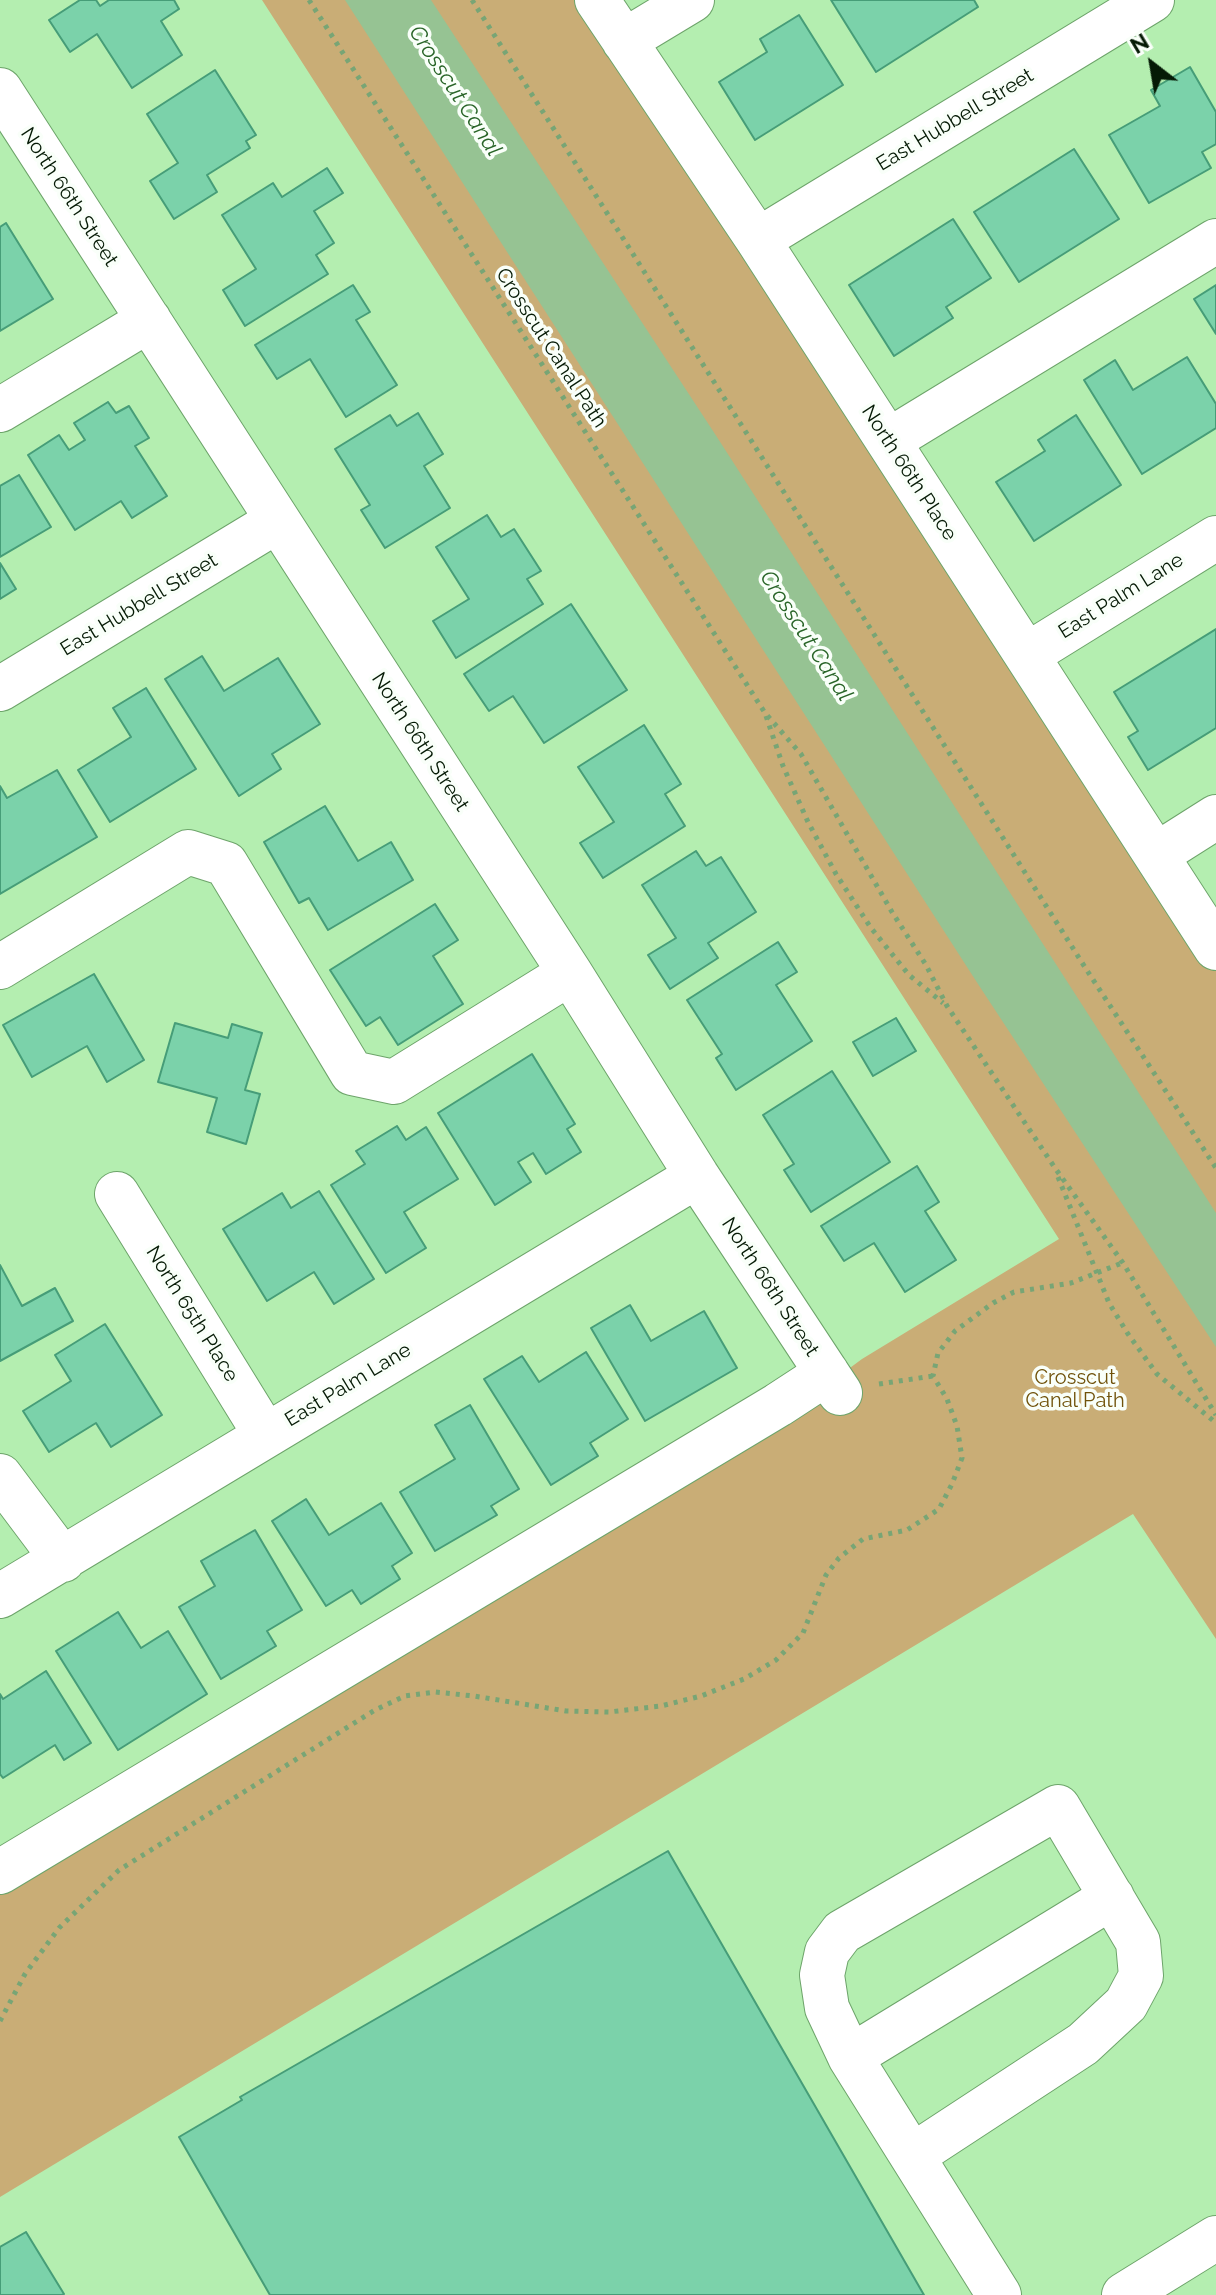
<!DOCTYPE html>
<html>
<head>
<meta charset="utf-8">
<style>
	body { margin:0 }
	#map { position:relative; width:1216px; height:2295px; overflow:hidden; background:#b4eeb0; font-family:Raleway,sans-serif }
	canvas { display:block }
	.north { position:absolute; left:1112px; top:24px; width:80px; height:80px; -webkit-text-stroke:6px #f9fff9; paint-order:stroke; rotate:329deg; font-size:22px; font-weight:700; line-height:32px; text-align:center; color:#051a05 }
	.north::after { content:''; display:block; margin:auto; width:28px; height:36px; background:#051a05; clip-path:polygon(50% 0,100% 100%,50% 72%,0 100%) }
</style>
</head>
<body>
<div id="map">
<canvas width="1216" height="2295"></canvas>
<div class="north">N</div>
</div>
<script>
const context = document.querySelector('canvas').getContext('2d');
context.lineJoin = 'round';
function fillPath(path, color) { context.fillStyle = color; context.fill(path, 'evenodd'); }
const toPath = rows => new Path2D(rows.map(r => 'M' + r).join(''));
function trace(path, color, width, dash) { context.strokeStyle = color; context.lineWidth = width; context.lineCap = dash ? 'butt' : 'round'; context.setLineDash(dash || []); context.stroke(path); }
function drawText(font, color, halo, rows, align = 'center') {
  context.font = font + ' Raleway,sans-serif'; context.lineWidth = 7; context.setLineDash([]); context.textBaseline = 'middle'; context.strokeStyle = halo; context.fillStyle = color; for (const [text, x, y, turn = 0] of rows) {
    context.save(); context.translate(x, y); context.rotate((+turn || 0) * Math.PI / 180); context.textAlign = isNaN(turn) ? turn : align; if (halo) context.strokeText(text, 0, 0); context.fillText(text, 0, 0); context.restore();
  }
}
const green = toPath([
	[262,0,597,0,1216,948,1216,1639,1133,1514,0,2197,0,1890,782,1418,862,1359,1059,1239]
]);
const water = toPath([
	[345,0,431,0,715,434,1216,1213,1216,1347,978,984]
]);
const building = toPath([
	[80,0,96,0,100,6,109,0,174,0,179,9,161,21,182,55,132,88,97,34,70,52,49,20,80,0],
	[831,0,974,0,978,7,876,72,831,0],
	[799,15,843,85,755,140,719,82,767,52,760,39,799,15],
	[1190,67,1216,112,1216,144,1202,152,1211,168,1149,203,1109,135,1160,106,1151,90,1190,67],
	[215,70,256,135,246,141,250,148,207,175,217,192,174,219,150,181,178,163,147,114,215,70],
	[1074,149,1119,219,1019,282,974,212,1074,149],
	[327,168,343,193,314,211,334,243,316,255,328,274,245,326,223,290,256,269,222,215,273,183,282,197,327,168],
	[953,219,991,278,946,307,953,318,894,356,849,285,953,219],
	[6,223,53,299,0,331,0,227,6,223],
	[353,285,370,312,356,320,397,385,346,417,310,359,277,379,255,345,353,285],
	[1216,285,1216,334,1194,299,1216,285],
	[1187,357,1216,404,1216,428,1142,474,1084,380,1115,360,1133,390,1187,357],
	[108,402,116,413,129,406,149,438,135,446,167,496,132,518,121,501,75,530,28,455,59,435,69,450,85,440,74,423,108,402],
	[418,413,443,454,424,466,450,508,385,548,361,510,370,505,335,449,390,415,397,426,418,413],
	[1076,415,1121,485,1034,541,996,482,1045,451,1038,440,1076,415],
	[19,475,51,527,0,557,0,486,19,475],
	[487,515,501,537,514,529,541,571,527,579,543,604,456,658,433,621,469,599,436,547,487,515],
	[0,563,16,589,0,599,0,563],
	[571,604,627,690,544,743,513,696,489,711,464,674,571,604],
	[1216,629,1216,728,1148,770,1128,737,1138,731,1114,692,1216,629],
	[202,656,224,691,278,658,320,724,272,754,281,769,239,796,165,679,202,656],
	[146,688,196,769,110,822,78,770,131,737,113,708,146,688],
	[644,725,681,784,665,794,685,826,603,878,580,843,614,822,578,767,644,725],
	[57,770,97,837,0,894,0,786,7,798,57,770],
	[325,806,358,861,391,842,413,880,328,930,309,898,299,903,264,842,325,806],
	[696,851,706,866,721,857,756,912,708,943,718,958,670,989,648,955,676,938,642,885,696,851],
	[435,904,458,940,433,956,463,1004,398,1045,380,1017,366,1026,330,970,435,904],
	[778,942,797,972,776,985,812,1041,736,1090,716,1058,722,1054,687,1000,778,942],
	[94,974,144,1060,107,1082,87,1046,32,1077,3,1025,94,974],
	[896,1018,916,1051,873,1076,853,1042,896,1018],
	[175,1023,228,1038,232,1024,262,1033,245,1090,260,1094,246,1144,207,1132,217,1098,158,1082,175,1023],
	[532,1054,575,1124,567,1129,581,1152,546,1174,533,1153,518,1162,531,1182,495,1205,438,1113,532,1054],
	[832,1071,890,1162,811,1212,784,1170,794,1164,763,1115,832,1071],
	[397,1126,406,1140,426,1127,458,1179,404,1212,426,1248,386,1273,331,1185,365,1164,356,1151,397,1126],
	[917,1166,939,1202,925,1211,956,1260,905,1292,874,1243,844,1261,821,1226,917,1166],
	[319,1191,374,1279,334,1304,314,1272,267,1301,223,1229,282,1193,291,1208,319,1191],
	[0,1265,22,1306,55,1288,73,1321,0,1361,0,1265],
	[630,1305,651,1341,704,1311,737,1368,645,1421,591,1328,630,1305],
	[105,1324,162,1415,111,1447,96,1423,49,1452,23,1411,71,1381,55,1355,105,1324],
	[586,1352,628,1419,590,1443,598,1456,551,1485,484,1379,522,1356,539,1382,586,1352],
	[470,1405,519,1489,491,1506,497,1515,435,1551,400,1492,455,1459,435,1425,470,1405],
	[306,1499,329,1535,381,1503,412,1553,392,1566,400,1579,361,1604,352,1590,326,1606,272,1521,306,1499],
	[255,1530,302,1610,267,1631,276,1646,221,1679,179,1607,215,1586,201,1561,255,1530],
	[118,1612,141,1648,168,1631,207,1694,118,1750,56,1651,118,1612],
	[46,1671,91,1743,64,1760,55,1745,3,1778,0,1774,0,1694,3,1699,46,1671],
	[668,1851,924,2295,270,2295,179,2137,242,2100,240,2097,668,1851],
	[26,2232,64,2294,62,2295,0,2295,0,2247,26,2232]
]);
const path = toPath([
	[309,0,765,713,801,754,892,912,926,965,947,1006,1055,1168,1123,1263,1216,1415],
	[472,0,1088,972,1216,1168],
	[766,716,783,766,808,822,836,874,871,928,909,975,943,1003],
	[1058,1177,1109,1303,1128,1334,1157,1374,1216,1423],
	[879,1384,933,1376],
	[0,2021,25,1974,59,1928,119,1870,375,1710,405,1696,435,1692,474,1696,566,1711,609,1712,661,1706,701,1696,744,1679,776,1660,803,1633,826,1575,839,1558,863,1539,907,1530,939,1509,952,1484,962,1458,957,1426,947,1399,933,1376,938,1353,955,1331,993,1303,1014,1292,1071,1283,1122,1263]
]);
const minor = toPath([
	[597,0,758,240,1216,948],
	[624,41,692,0],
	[0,90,570,973,697,1176,840,1393],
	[758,240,1152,0],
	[0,410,149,320],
	[888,441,1216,241],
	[1027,655,1216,538],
	[0,689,277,521],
	[1156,855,1216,817],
	[0,967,188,852,226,864,352,1073,394,1082,570,973],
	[117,1194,265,1434],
	[0,1476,63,1560],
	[0,1596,697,1176],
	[0,1872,778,1405,827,1373],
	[850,2057,1112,1897],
	[912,2156,1083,2044,1126,2004,1141,1976,1138,1942,1058,1807,842,1932,827,1952,822,1975,827,2008,850,2057,912,2156,999,2295],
	[1124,2295,1216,2238]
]);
const streetNames = [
	["East Hubbell Street",955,120,-31],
	["North 66th Street",69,197,57],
	["Crosscut Canal Path",551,348,57],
	["North 66th Place",909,473,57],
	["East Palm Lane",1121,596,-32],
	["East Hubbell Street",139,605,-31],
	["North 66th Street",420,742,57],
	["North 66th Street",770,1287,57],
	["North 65th Place",192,1314,58],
	["East Palm Lane",348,1385,-31]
];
const parkNames = [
	["Crosscut",1075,1378],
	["Canal Path",1075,1401]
];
const waterNames = [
	["Crosscut Canal",455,91,57],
	["Crosscut Canal",806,636,57]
];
fillPath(green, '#c9ad76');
fillPath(water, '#96c393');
fillPath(building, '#7bd2aa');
trace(building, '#469d78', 2);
trace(minor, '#6da46a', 46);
trace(path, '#78a575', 5, [4, 6]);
trace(minor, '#fff', 44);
drawText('20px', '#051a05', '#f9fff9', streetNames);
drawText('20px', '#70520b', '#f9fff9', parkNames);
drawText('italic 22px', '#296528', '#f9fff9', waterNames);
</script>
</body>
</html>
